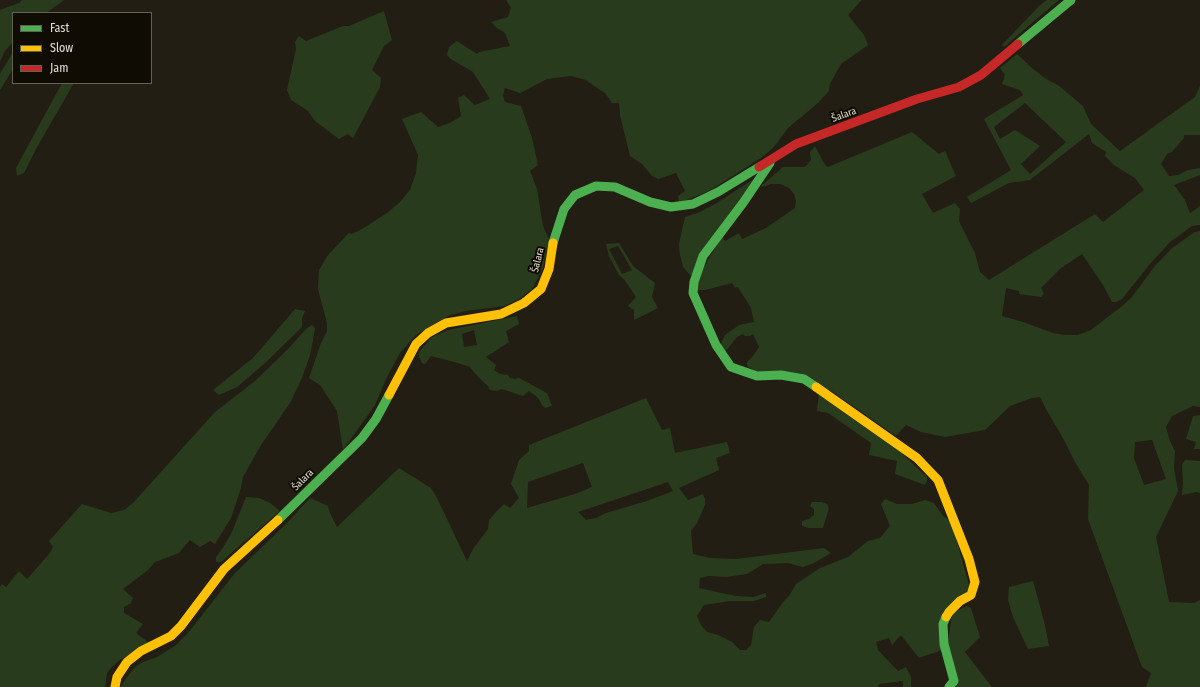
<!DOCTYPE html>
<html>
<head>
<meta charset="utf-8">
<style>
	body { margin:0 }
	#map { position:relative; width:1200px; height:687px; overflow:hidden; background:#231e13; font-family:"Fira Sans Condensed",sans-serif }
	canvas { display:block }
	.legend { position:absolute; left:12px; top:12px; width:140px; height:72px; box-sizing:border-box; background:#0f0c04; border:1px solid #636056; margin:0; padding:5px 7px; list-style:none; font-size:12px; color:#e2ddd1 }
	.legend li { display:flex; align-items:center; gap:8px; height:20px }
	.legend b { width:20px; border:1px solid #636056 }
</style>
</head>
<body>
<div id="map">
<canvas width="1200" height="687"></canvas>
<ul class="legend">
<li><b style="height:5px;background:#4caf50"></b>Fast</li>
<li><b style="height:5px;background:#ffc107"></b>Slow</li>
<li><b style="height:5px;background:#c62828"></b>Jam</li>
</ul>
</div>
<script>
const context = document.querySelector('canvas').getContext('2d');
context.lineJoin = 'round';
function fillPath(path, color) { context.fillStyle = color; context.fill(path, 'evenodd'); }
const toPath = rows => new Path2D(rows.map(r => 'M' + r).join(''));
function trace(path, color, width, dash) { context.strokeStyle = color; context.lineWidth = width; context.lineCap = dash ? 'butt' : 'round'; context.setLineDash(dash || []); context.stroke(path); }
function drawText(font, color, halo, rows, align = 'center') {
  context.font = font + ' "Fira Sans Condensed",sans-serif'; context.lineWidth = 4; context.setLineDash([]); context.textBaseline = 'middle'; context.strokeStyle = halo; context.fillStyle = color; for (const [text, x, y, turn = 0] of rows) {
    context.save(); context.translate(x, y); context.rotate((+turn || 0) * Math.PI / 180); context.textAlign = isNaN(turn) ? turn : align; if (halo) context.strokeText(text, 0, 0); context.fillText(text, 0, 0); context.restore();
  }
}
const green = toPath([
	[22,0,64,0,46,13,13,13,13,42,5,51,0,61,0,10,19,3],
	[506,0,862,0,848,15,864,35,868,45,841,64,830,84,829,91,818,103,788,128,773,148,761,158,709,191,679,203,678,196,685,191,676,173,658,179,652,176,642,164,630,156,620,115,619,103,612,103,605,93,594,86,586,80,571,76,547,79,520,93,505,88,503,96,505,102,521,106,532,138,538,165,530,171,537,189,543,226,549,239,543,268,532,289,518,300,504,306,466,311,450,315,416,335,400,353,386,379,375,405,343,450,337,411,320,385,309,378,321,343,327,331,327,323,318,289,319,270,328,255,349,233,352,234,362,229,387,213,400,202,410,190,416,173,418,155,402,119,421,112,438,127,450,123,461,116,458,98,464,95,475,105,490,99,473,72,451,59,447,55,449,47,457,41,477,54,479,52,510,46,505,33,497,28,491,22,508,17,511,8],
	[1047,0,1059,0,1004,47,1002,45,1040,5],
	[384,11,392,40,384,46,372,70,381,78,380,87,353,138,348,134,339,139,315,121,308,111,291,100,287,90,296,49,295,42,299,36,306,41,343,26,349,26],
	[13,52,13,69,0,90,0,74],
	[1017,54,1033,69,1046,79,1058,85,1083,106,1091,124,1120,151,1195,97,1200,86,1200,135,1184,135,1184,138,1172,152,1167,154,1161,164,1169,176,1178,175,1188,170,1200,168,1200,175,1174,185,1185,200,1190,213,1200,206,1200,225,1192,226,1170,242,1149,265,1122,299,1116,302,1112,302,1103,285,1082,254,1060,269,1041,288,1044,294,1041,297,1019,294,1019,291,1006,288,1002,316,1023,322,1053,333,1065,335,1078,335,1091,330,1122,306,1132,297,1154,267,1172,248,1195,232,1200,231,1200,407,1193,406,1172,416,1166,427,1170,441,1175,451,1174,468,1178,491,1156,537,1169,602,1194,603,1200,600,1200,687,1146,687,1151,673,1142,667,1088,519,1089,485,1075,462,1064,440,1046,409,1040,397,1032,398,1010,406,985,430,945,437,921,432,906,425,896,436,830,390,755,371,747,366,747,362,753,356,759,347,753,334,750,336,745,336,743,334,737,337,725,352,720,345,725,335,739,325,754,322,751,308,738,287,735,288,732,283,705,290,697,290,698,277,722,236,725,241,739,233,742,239,766,228,795,208,796,201,794,194,789,188,780,184,771,184,763,187,761,186,783,167,805,167,811,160,810,152,815,146,825,165,828,167,912,132,939,154,945,151,956,176,922,194,933,213,955,203,960,209,959,221,975,253,980,272,989,280,1095,214,1103,222,1144,190,1135,178,1114,165,1105,156,1106,152,1092,143,1089,134,1030,180,1009,183,971,203,967,197,1011,170,984,119,1023,95,1020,90,1002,84,1005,75,1000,68],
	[1025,103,1066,142,1030,174,1021,164,1040,146,1015,130,1000,139,994,127],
	[1152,440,1166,479,1144,485,1134,458,1135,442],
	[62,83,74,83,36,149,24,173,17,176,16,168],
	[757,177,691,276,683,267,680,255,679,244,685,217,700,212,715,204],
	[619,243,633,266,655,283,652,297,658,308,634,320,634,310,628,306,636,297,624,279,619,275,609,256,606,244],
	[618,246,632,270,622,274,609,249],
	[295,309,305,311,302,318,302,327,263,365,237,387,219,395,213,390,253,358],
	[517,316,519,324,506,331,509,342,486,357,496,365,494,370,500,374,508,375,510,378,515,379,519,378,547,393,552,406,545,408,542,405,538,398,529,391,523,396,502,389,497,391,490,390,488,386,478,377,470,367,458,363,431,356,425,364,422,363,419,356,419,352,432,337,448,330],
	[474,330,477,345,464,347,462,334],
	[312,325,315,328,313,340,310,355,302,378,290,403,261,445,243,477,241,488,231,518,215,544,210,541,200,547,190,540,179,553,155,562,148,570,123,589,133,598,131,603,124,607,124,613,143,624,136,633,152,645,121,659,112,667,107,673,105,687,0,687,0,587,2,584,6,587,19,571,27,579,50,553,53,547,49,541,82,504,111,513,124,510,133,503,215,412,255,381,288,349,306,329],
	[819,393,892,444,927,477,927,481,925,485,895,474,897,461,869,455,871,443,828,413,817,411],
	[646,398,662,430,670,428,675,453,727,442,730,453,716,458,719,470,679,488,688,500,703,494,705,499,705,505,697,523,691,531,693,554,710,558,736,559,824,548,831,553,814,563,803,567,788,563,763,564,747,574,726,577,708,576,700,578,699,588,722,593,736,596,754,597,766,593,766,597,754,601,730,601,704,605,697,616,701,625,707,632,718,635,732,642,740,650,746,650,751,645,754,627,760,620,769,622,783,602,789,596,796,584,820,568,848,557,868,541,880,538,890,526,881,504,885,499,897,504,912,504,925,500,934,503,943,516,948,519,953,527,970,589,947,609,942,650,919,658,901,635,892,645,889,638,876,642,878,650,898,671,906,667,911,677,911,687,903,687,903,681,879,684,878,687,121,687,122,684,135,667,143,662,157,657,175,646,188,633,235,573,286,524,310,498,328,506,330,513,337,527,399,468,431,488,436,496,467,561,473,549,488,529,489,520,496,512,504,504,510,508,519,498,511,484,519,460,529,451,529,445],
	[583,463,592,487,575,494,527,508,528,482],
	[668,482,673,491,647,501,606,513,596,518,586,520,578,512],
	[1200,415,1200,449,1194,449,1196,442,1186,439,1193,416],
	[1185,460,1200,461,1200,493,1197,492,1182,495,1183,482,1182,465],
	[246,497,259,498,270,503,280,511,221,562,216,562,216,557,224,546,232,532],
	[812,502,821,502,827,504,829,508,823,528,809,528,802,526,802,521,809,519,814,515,814,509,810,506],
	[1033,581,1044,621,1049,646,1028,649,1013,617,1008,600,1009,587],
	[966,606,971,608,980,637,965,652,992,687,955,687,948,644,952,614]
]);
const fast = toPath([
	[1018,44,1071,0],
	[770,163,743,203,703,256,694,282,693,293,716,345,731,367,757,376,781,375,804,379,816,387],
	[553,243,564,209,575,195,596,186,615,187,650,202,671,207,693,204,718,192,759,167],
	[278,520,362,438,376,419,389,395],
	[946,617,943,624,944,644,954,681,949,687]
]);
const slow = toPath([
	[816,387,917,458,938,480,969,559,975,582,971,595,960,601,949,612,946,617],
	[389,395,416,344,428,333,446,323,501,314,524,303,541,289,549,269,553,243],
	[115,687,117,677,127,662,141,651,171,636,181,626,224,569,278,520]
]);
const jam = toPath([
	[759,167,796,144,917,99,959,87,981,75,1018,44]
]);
const streetNames = [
	["Šalara",844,115,-20],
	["Šalara",538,260,-76],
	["Šalara",303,480,-45]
];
fillPath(green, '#293b1d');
trace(fast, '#4caf50', 9);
trace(slow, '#ffc107', 9);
trace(jam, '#c62828', 9);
drawText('10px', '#e2ddd1', '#0f0c04', streetNames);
</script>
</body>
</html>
